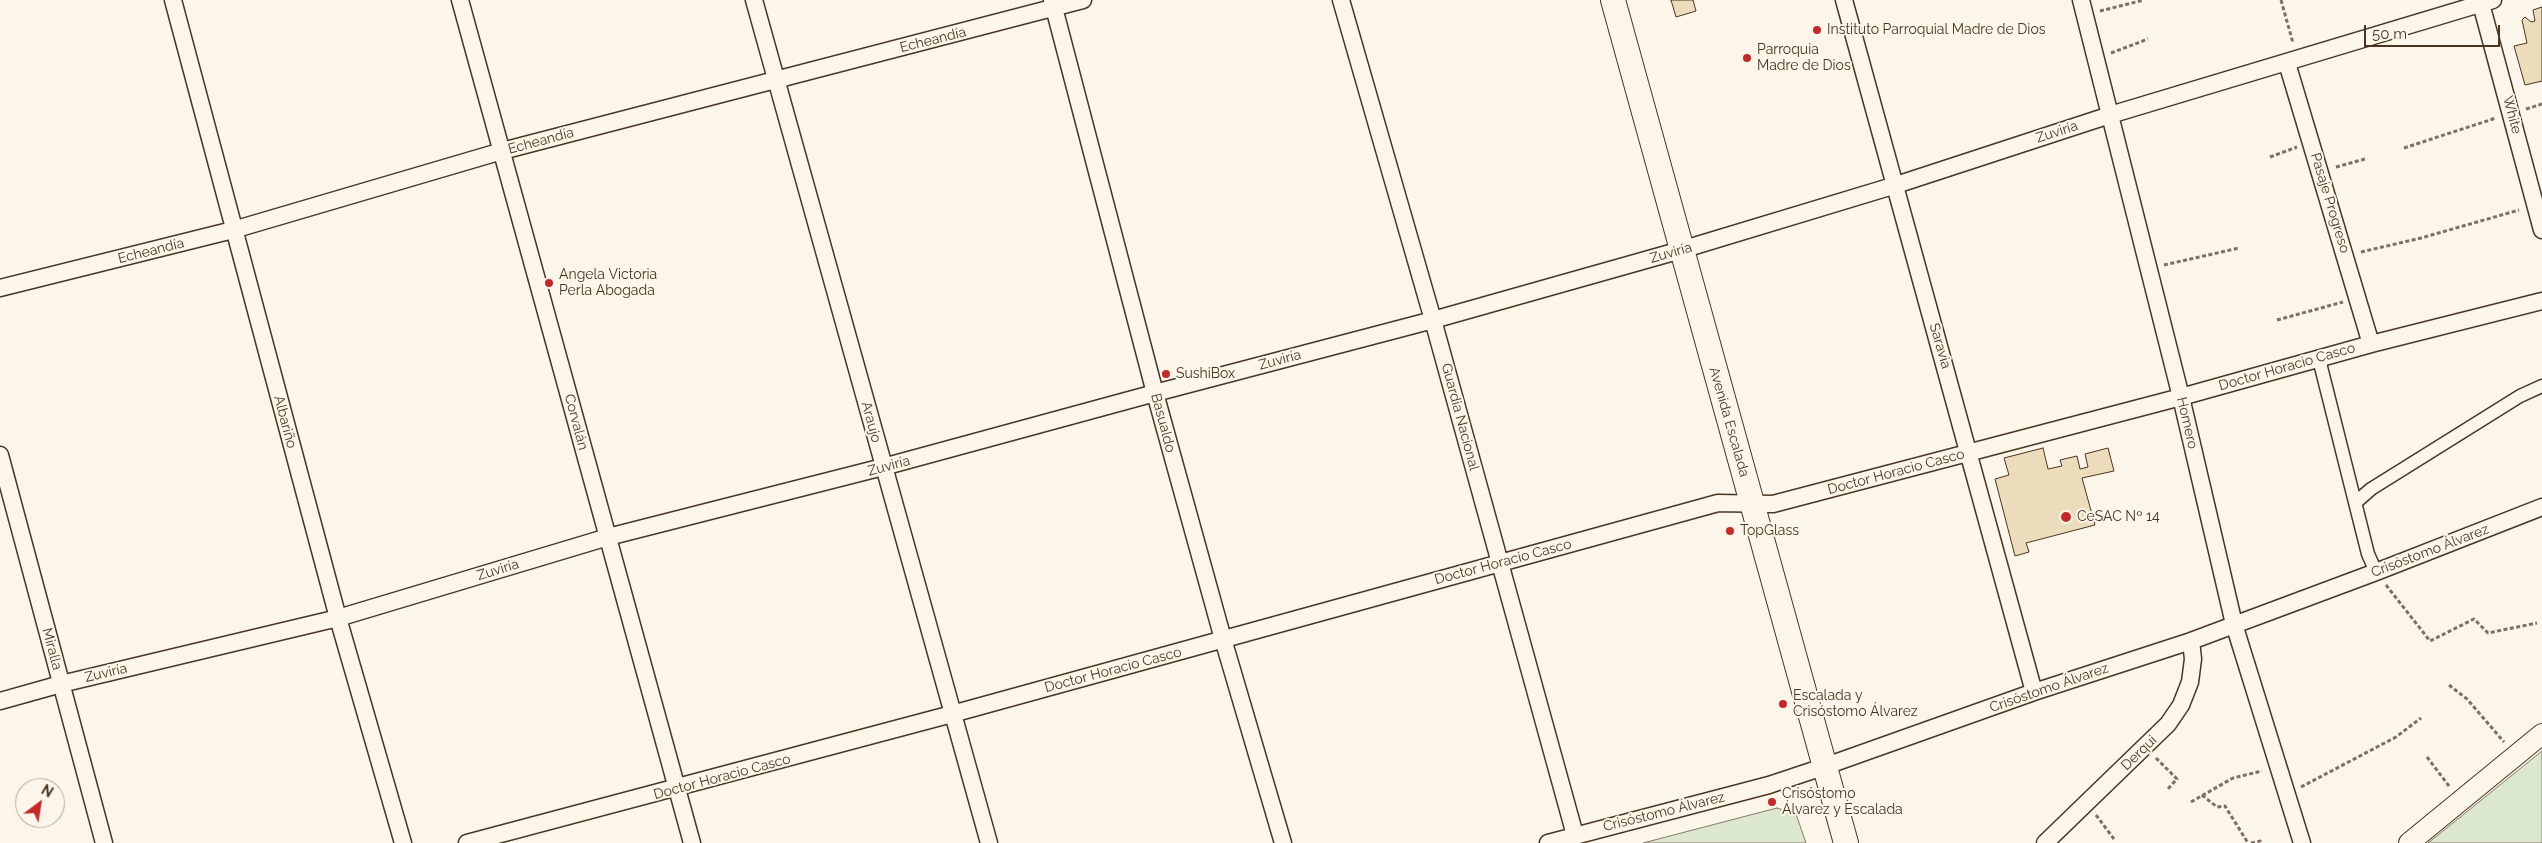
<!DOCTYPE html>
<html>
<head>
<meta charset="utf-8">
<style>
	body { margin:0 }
	#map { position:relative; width:2542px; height:843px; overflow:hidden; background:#fbf6e9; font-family:Raleway,sans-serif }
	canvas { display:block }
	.north { position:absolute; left:15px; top:778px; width:50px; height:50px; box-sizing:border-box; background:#fbf6e9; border:1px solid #b4a999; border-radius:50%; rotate:31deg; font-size:14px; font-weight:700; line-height:20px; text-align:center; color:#4a3520 }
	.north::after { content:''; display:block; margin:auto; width:18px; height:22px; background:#c62828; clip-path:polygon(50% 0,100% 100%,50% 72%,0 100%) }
	.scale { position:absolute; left:2364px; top:25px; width:136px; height:22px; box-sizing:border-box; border:2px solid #4a3520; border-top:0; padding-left:6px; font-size:15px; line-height:18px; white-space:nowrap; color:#4a3520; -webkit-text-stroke:4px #fbf6e9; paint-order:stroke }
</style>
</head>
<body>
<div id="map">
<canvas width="2542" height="843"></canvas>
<div class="north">N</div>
<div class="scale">50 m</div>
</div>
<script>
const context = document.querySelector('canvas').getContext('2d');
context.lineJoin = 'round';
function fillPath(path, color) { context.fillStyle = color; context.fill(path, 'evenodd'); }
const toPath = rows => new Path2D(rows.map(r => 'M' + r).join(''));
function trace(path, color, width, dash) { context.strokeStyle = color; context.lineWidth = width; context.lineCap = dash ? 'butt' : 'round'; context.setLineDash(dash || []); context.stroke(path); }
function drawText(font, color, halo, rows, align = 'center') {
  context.font = font + ' Raleway,sans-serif'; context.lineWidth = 4; context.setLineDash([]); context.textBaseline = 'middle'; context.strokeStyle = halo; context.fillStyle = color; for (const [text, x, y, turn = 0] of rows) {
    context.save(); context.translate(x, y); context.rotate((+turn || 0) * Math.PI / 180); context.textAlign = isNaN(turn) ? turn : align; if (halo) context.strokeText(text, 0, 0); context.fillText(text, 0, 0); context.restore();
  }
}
const green = toPath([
	[2542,751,2542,843,2428,843,2443,831,2542,751],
	[1777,808,1796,814,1806,843,1643,843,1777,808]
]);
const building = toPath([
	[1671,0,1693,0,1696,11,1676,17,1671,0],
	[2542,7,2542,81,2525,85,2514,46,2527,43,2522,20,2525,17,2531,22,2535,21,2533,10,2542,7],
	[2043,448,2048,469,2062,466,2060,460,2077,456,2080,469,2088,467,2085,454,2108,448,2114,471,2082,478,2095,525,2026,543,2029,552,2015,556,1995,479,2009,475,2004,458,2043,448]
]);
const path = toPath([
	[2281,0,2293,43],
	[2100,11,2144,0],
	[2111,53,2148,39],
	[2526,109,2542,104],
	[2404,148,2496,118],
	[2270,157,2297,147],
	[2336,167,2365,159],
	[2361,252,2421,238,2519,210],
	[2164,265,2239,248],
	[2277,320,2343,302],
	[2386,585,2430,641,2474,619,2488,633,2537,623],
	[2449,685,2467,699,2504,742],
	[2427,757,2449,786],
	[2156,758,2177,779,2167,790],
	[2301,787,2396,737,2421,718],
	[2202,795,2217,807,2225,806,2248,843],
	[2191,802,2233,778,2262,771],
	[2096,815,2114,839],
	[2251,843,2260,841,2261,843]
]);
const pedestrian = toPath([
	[2319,359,2368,554,2376,572],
	[2355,503,2371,489,2520,396,2542,386]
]);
const minor = toPath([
	[173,0,338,618,403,843],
	[460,0,692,843],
	[754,0,989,843],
	[1052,0,1155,393,1223,639,1283,843],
	[1341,0,1433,320,1575,835],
	[1844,0,2034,692],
	[2081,0,2181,397,2234,624,2302,843],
	[2480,0,2542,230],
	[2287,63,2371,344],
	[0,288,233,230,502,151,1083,0],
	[0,455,104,843],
	[0,701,61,684,338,618,608,537,883,467,1155,393,1433,320,1681,250,1896,185,2110,115,2493,0],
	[467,843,952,714,1718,503,1773,504,2181,397,2371,344,2542,301],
	[1548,843,1769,785,1826,766,2034,692,2191,641,2376,572,2542,507],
	[2045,843,2168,724,2181,705,2190,682,2193,659,2191,641]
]);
const tertiary = toPath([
	[2409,843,2542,734]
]);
const secondary = toPath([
	[1613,0,1846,843]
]);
const markers = [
	[1817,30,5,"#c62828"],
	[1747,58,5,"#c62828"],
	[549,283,5,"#c62828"],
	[1166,374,5,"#c62828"],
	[2066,517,6,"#c62828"],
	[1730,531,5,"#c62828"],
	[1783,704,5,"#c62828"],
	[1772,802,5,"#c62828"]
];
const poiNames = [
	["Instituto Parroquial Madre de Dios",1827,30],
	["Parroquia",1757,50],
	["Madre de Dios",1757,66],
	["Angela Victoria",559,275],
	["Perla Abogada",559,291],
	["SushiBox",1176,374],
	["CeSAC Nº 14",2077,517],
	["TopGlass",1740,531],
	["Escalada y",1793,696],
	["Crisóstomo Álvarez",1793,712],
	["Crisóstomo",1782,794],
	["Álvarez y Escalada",1782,810]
];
const streetNames = [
	["Echeandía",933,40,-14],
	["White",2512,115,75],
	["Zuviría",2057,132,-18],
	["Echeandía",541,141,-15],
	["Pasaje Progreso",2330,203,73],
	["Echeandía",151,251,-14],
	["Zuviría",1671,253,-16],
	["Saravia",1940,346,74],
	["Zuviría",1280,360,-15],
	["Doctor Horacio Casco",2287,367,-16],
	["Guardia Nacional",1460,417,75],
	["Albariño",285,422,75],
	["Corvalán",576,422,75],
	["Araujo",871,422,75],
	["Avenida Escalada",1729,422,74],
	["Basualdo",1163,423,75],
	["Homero",2187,423,77],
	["Zuviría",889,466,-15],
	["Doctor Horacio Casco",1896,472,-15],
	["Crisóstomo Álvarez",2430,551,-21],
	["Doctor Horacio Casco",1503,562,-15],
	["Zuviría",498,570,-17],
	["Miralla",52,649,75],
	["Doctor Horacio Casco",1113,670,-15],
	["Zuviría",106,673,-13],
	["Crisóstomo Álvarez",2049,688,-19],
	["Derqui",2139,753,-44],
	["Doctor Horacio Casco",722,777,-15],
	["Crisóstomo Álvarez",1664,812,-14]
];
fillPath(green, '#dce7d0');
trace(green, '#887966', 1);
fillPath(building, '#ecdcbc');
trace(building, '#4a3520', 1);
trace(pedestrian, '#4a3520', 15);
trace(minor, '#4a3520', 19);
trace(tertiary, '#4a3520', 22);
trace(secondary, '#4a3520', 26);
trace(path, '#7f6f5c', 3, [4, 2.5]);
trace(pedestrian, '#fbf6e9', 12);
trace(minor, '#fbf6e9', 16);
trace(tertiary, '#fbf6e9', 20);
trace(secondary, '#fbf6e9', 24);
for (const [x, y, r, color] of markers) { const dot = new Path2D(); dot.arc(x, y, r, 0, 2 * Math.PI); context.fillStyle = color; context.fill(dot); trace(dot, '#fbf6e9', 2); }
drawText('14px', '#4a3520', '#fbf6e9', poiNames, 'left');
drawText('14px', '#4a3520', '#fbf6e9', streetNames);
</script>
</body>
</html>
